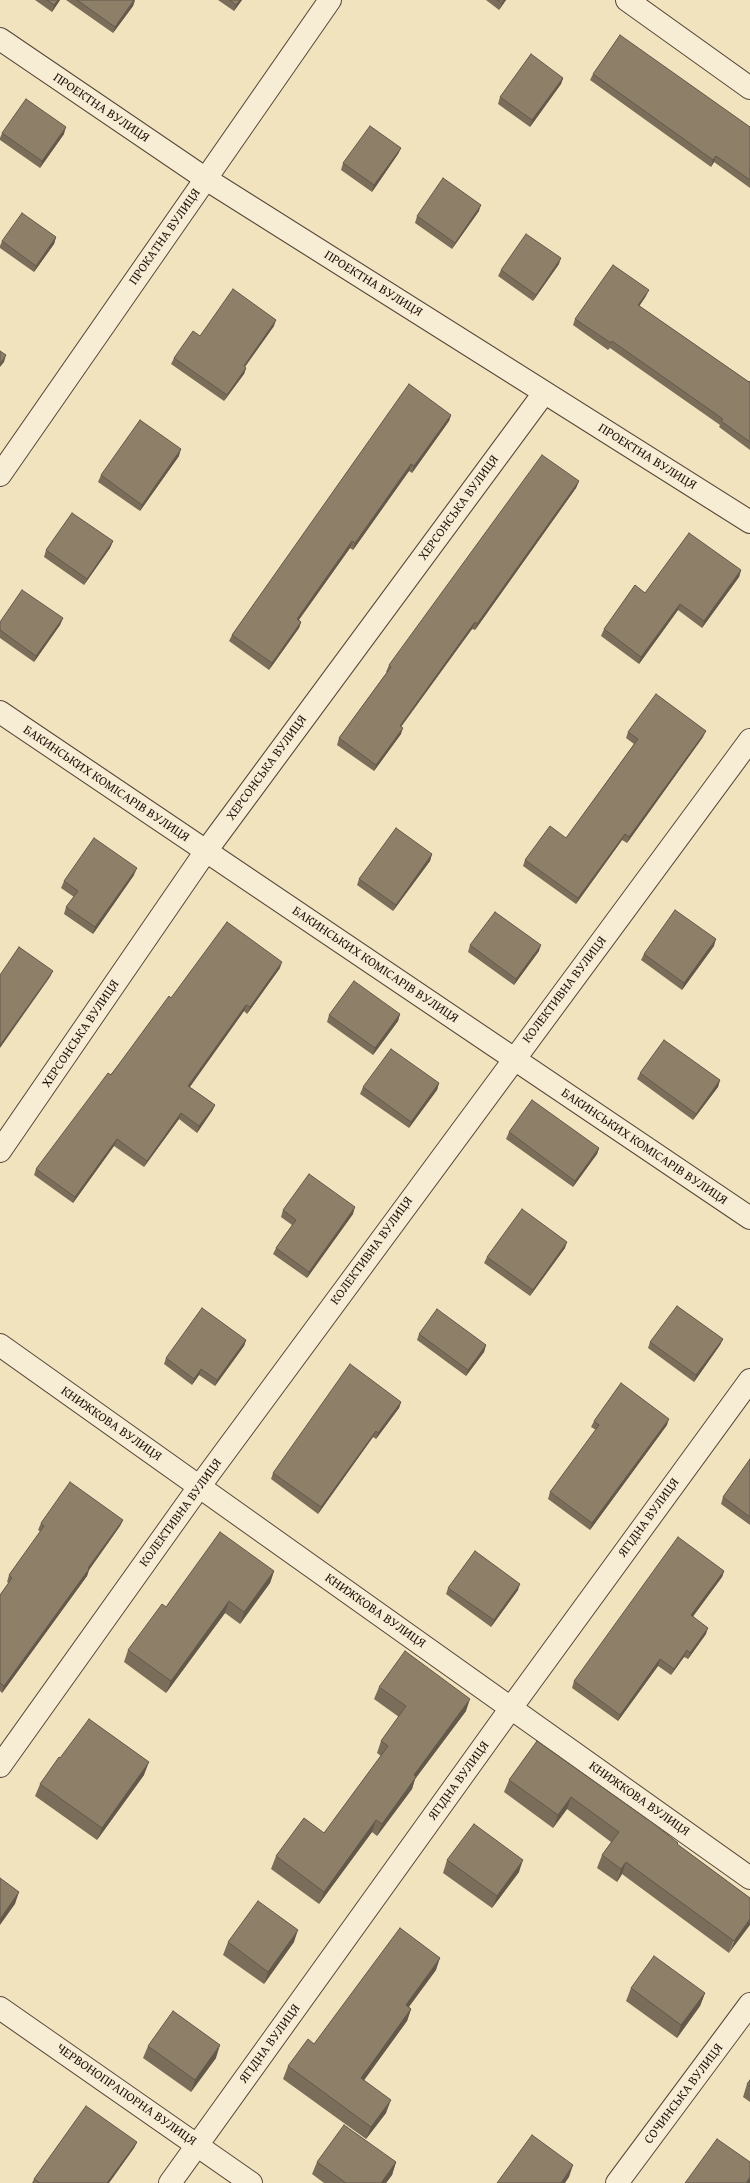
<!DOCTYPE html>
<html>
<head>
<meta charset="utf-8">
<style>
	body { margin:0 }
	canvas { display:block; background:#f2e3bf }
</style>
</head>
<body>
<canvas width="750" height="2183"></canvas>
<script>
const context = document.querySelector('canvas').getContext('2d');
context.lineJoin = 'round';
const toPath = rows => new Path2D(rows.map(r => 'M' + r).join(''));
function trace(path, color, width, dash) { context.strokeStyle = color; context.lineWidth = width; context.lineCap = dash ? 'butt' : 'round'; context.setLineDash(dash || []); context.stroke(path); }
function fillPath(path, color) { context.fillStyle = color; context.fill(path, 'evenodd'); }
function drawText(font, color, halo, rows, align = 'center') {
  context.font = font + ' "Gentium Book Plus",serif'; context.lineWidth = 4; context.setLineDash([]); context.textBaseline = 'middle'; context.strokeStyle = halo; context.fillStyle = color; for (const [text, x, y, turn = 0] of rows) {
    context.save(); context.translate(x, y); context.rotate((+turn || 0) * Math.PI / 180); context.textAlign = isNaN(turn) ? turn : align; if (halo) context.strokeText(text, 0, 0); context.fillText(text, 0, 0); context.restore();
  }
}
const minor = toPath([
	[627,0,750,88],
	[0,39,206,179,750,522],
	[0,475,330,0],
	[0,1151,206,851,544,393],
	[0,1345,750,1878],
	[0,1766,199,1487,750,740],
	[0,2008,251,2183],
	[170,2183,511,1708,750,1380],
	[617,2183,750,2004]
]);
const tertiary = toPath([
	[0,712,750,1218]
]);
const wall = toPath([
	[35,0,60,0,52,12],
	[66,0,135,0,133,6,113,33],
	[218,0,242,0,234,11],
	[486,0,506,0,499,10],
	[593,74,750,127,750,188,714,162,711,167,590,80],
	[563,78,561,84,530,127,498,104,500,97],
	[2,133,64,134,40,168,0,140,0,138],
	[401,148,398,154,372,192,341,170,343,163],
	[479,211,452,249,415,223,417,216],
	[56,237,54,244,34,272,0,248,0,246,2,241],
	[559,264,533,301,498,276,501,270],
	[646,296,639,306,749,382,750,381,750,450,719,427,720,425,610,348,608,350,573,325,575,319],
	[274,326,245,367,246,368,244,374,224,401,171,364,174,358,200,336],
	[451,415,449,421,412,473,409,471,353,550,350,548,299,620,301,622,299,628,269,670,229,641,232,635],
	[179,456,140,511,98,482,101,475],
	[579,481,576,488,475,630,472,629,401,727,401,734,374,771,337,745,339,738,387,672,386,672,389,665],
	[113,541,110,548,84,585,44,557,46,550],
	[741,570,739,577,702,628,678,610,639,664,601,636,604,629],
	[63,618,60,625,34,662,0,638,0,622],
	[628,732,703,737,627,843,622,840,576,904,523,866,525,860,566,838,634,744,626,738],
	[432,854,430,861,393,911,357,885,359,879],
	[134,875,93,934,64,914,66,907,74,897,61,888,64,881],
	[470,945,539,951,514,985,468,952],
	[714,946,682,990,641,960,644,954],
	[280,968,247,1014,244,1011,190,1087,215,1105,212,1111,197,1133,179,1119,144,1167,114,1146,73,1203,34,1175,36,1169,171,998],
	[400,1014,398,1021,373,1055,327,1022,329,1015],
	[640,1073,720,1080,718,1087,693,1120,637,1079],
	[439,1083,437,1090,409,1128,360,1094,363,1087],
	[509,1132,599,1148,597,1154,573,1187,506,1139],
	[283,1210,353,1214,307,1278,273,1254,276,1248,292,1225,281,1217],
	[565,1248,530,1296,484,1263,487,1257],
	[419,1334,486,1345,484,1352,466,1376,417,1340],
	[723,1339,720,1345,694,1382,648,1348,650,1342],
	[246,1340,244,1346,215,1386,199,1375,192,1385,164,1364,166,1358],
	[401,1402,399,1408,376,1439,373,1437,318,1514,271,1479,273,1473],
	[594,1421,667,1425,590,1530,548,1499,550,1492,596,1430,591,1427],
	[750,1459,750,1525,721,1504,723,1497],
	[123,1520,120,1526,89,1570,87,1576,2,1693,0,1691,0,1595,9,1583,7,1582,9,1575,41,1532,38,1530,41,1523],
	[274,1571,270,1583,240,1624,225,1613,166,1693,124,1662,128,1650,166,1607],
	[724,1571,722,1577,693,1616,706,1634,688,1659,684,1657,671,1675,658,1666,618,1721,572,1688,574,1681],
	[448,1588,518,1590,491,1627,446,1594],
	[379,1687,466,1711,415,1779,412,1789,377,1836,372,1832,319,1904,271,1869,276,1856,324,1833,381,1756,377,1753,381,1741,399,1717,374,1699],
	[537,1741,750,1898,729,1953,622,1874,617,1882,597,1868,602,1855,611,1842,567,1809,553,1828,504,1792,509,1780],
	[60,1758,144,1775,97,1840,35,1796,40,1784],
	[447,1860,519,1872,492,1908,443,1873],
	[228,1942,294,1942,264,1984,223,1955],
	[436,1970,409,2007,411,2009,407,2021,364,2080,386,2113,366,2139,283,2079,288,2066,314,2044],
	[631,1988,705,1993,700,2006,677,2038,626,2001],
	[148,2046,216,2058,191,2092,143,2058],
	[750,2080,750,2102,743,2097,747,2084],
	[137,2142,134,2148,109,2183,32,2183,34,2179],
	[317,2162,396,2162,392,2175,386,2183,324,2183,312,2174]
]);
const shadedWall = toPath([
	[58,0,60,0,52,12,54,5],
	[135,0,133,6,113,33,115,27],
	[240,0,242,0,234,11,236,5],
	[504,0,506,0,499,10,502,3],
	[563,78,561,84,530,127,532,120],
	[66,127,64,134,40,168,42,161],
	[401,148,398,154,372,192,374,185],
	[716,156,714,162,711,167,713,160],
	[481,205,479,211,452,249,455,243],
	[56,237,54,244,34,272,36,266],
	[561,258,559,264,533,301,536,295],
	[649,290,646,296,636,311,638,305],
	[276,320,274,326,241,372,244,366],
	[6,355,4,362,0,367,0,364],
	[246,368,244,374,224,401,227,395],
	[451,415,449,421,412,473,414,466],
	[181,449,179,456,140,511,142,505],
	[411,464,409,471,353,550,355,543],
	[579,481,576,488,475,630,477,624],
	[113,541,110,548,84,585,87,579],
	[352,541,350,548,295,625,297,619],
	[741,570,739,577,702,628,704,621],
	[680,604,678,610,639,664,641,657],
	[63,618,60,625,34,662,36,656],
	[301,622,299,628,269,670,272,663],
	[475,622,472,629,397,732,400,726],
	[403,728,401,734,374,771,376,765],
	[706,731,703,737,627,843,629,837],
	[625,834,622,840,576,904,578,898],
	[432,854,430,861,393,911,396,905],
	[137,868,134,875,93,934,95,927],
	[716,939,714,946,682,990,684,983],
	[541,945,539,951,514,985,516,979],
	[282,962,280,968,247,1014,250,1007],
	[53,971,50,977,0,1048,0,1045],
	[246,1005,244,1011,186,1092,188,1086],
	[400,1014,398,1021,373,1055,375,1048],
	[720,1080,718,1087,693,1120,696,1114],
	[439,1083,437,1090,409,1128,411,1122],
	[215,1105,212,1111,197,1133,199,1126],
	[181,1113,179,1119,144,1167,147,1161],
	[117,1139,114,1146,73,1203,75,1197],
	[599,1148,597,1154,573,1187,575,1181],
	[355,1207,353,1214,307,1278,309,1272],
	[567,1242,565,1248,530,1296,533,1290],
	[723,1339,720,1345,694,1382,696,1375],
	[246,1340,244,1346,215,1386,217,1380],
	[486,1345,484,1352,466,1376,468,1370],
	[201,1369,199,1375,192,1385,194,1379],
	[401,1402,399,1408,376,1439,378,1433],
	[669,1419,667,1425,590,1530,592,1523],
	[376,1431,373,1437,318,1514,321,1507],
	[123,1520,120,1526,89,1570,87,1576,2,1693,4,1686],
	[274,1571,270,1583,240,1624,244,1612],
	[724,1571,722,1577,689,1622,691,1615],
	[520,1584,518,1590,491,1627,494,1620],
	[229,1601,225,1613,166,1693,171,1681],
	[708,1628,706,1634,688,1659,690,1653],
	[687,1650,684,1657,671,1675,674,1669],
	[660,1659,658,1666,618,1721,620,1715],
	[470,1699,466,1711,415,1779,412,1789,377,1836,382,1824,414,1775],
	[149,1762,144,1775,97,1840,102,1828],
	[571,1797,567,1809,553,1828,558,1815],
	[376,1820,372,1832,319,1904,324,1892],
	[523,1860,519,1872,492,1908,497,1896],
	[626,1862,622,1874,617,1882,621,1869],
	[19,1892,15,1904,0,1925,0,1919],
	[750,1919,750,1925,729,1953,734,1941],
	[298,1930,294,1942,264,1984,268,1972],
	[440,1958,436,1970,401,2017,406,2005],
	[705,1993,700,2006,677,2038,681,2025],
	[411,2009,407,2021,357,2090,361,2078],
	[220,2045,216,2058,191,2092,195,2080],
	[391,2100,386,2113,366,2139,371,2127],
	[137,2142,134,2148,109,2183,107,2183],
	[396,2162,392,2175,386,2183,381,2183],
	[573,2165,569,2177,565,2183,561,2183],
	[750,2177,750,2183,746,2183]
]);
const building = toPath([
	[47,0,58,0,54,5,47,0],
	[77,0,134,0,115,27,77,0],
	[230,0,240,0,236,5,230,0],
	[497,0,504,0,502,3,497,0],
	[620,35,750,127,750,180,716,156,713,160,593,74,620,35],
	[531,54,563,78,532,120,500,97,531,54],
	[26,99,66,127,42,161,2,133,26,99],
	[370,126,401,148,374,185,343,163,370,126],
	[443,178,481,205,455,243,417,216,443,178],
	[22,213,56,237,36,266,2,241,22,213],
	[526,234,561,258,536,295,501,270,526,234],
	[613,265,649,290,638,305,749,382,750,381,750,442,721,421,723,419,612,341,611,343,575,319,613,265],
	[233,289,276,320,244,366,246,368,227,395,174,358,193,331,200,336,233,289],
	[0,351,6,355,0,364,0,351],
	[409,384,451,415,414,466,411,464,355,543,352,541,297,619,301,622,272,663,232,635,409,384],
	[140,420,181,449,142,505,101,475,140,420],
	[542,455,579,481,477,624,475,622,400,726,403,728,376,765,339,738,391,667,389,665,542,455],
	[72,513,113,541,87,579,46,550,72,513],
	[689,533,741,570,704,621,680,604,641,657,604,629,635,585,645,593,689,533],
	[22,590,63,618,36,656,0,630,0,622,22,590],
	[656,694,706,731,629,837,625,834,578,898,525,860,550,826,566,838,638,739,628,732,656,694],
	[396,828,432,854,396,905,359,879,396,828],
	[94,838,137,868,95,927,66,907,78,891,64,881,94,838],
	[675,910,716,939,684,983,644,954,675,910],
	[495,912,541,945,516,979,470,945,495,912],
	[227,922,282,962,250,1007,246,1005,188,1086,215,1105,199,1126,181,1113,147,1161,117,1139,75,1197,36,1169,108,1073,111,1075,169,996,171,998,227,922],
	[19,947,53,971,0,1045,0,975,19,947],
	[354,981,400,1014,375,1048,329,1015,354,981],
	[664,1040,720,1080,696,1114,640,1073,664,1040],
	[391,1049,439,1083,411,1122,363,1087,391,1049],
	[532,1100,599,1148,575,1181,509,1132,532,1100],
	[309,1174,355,1207,309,1272,276,1248,296,1220,283,1210,309,1174],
	[522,1209,567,1242,533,1290,487,1257,522,1209],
	[677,1306,723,1339,696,1375,650,1342,677,1306],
	[202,1308,246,1340,217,1380,201,1369,194,1379,166,1358,202,1308],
	[437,1309,486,1345,468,1370,419,1334,437,1309],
	[350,1364,401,1402,378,1433,376,1431,321,1507,273,1473,350,1364],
	[621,1383,669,1419,592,1523,550,1492,599,1425,594,1421,621,1383],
	[750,1459,750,1517,723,1497,750,1459],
	[70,1482,123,1520,88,1568,89,1569,4,1686,0,1683,0,1595,12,1578,9,1575,44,1526,41,1523,70,1482],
	[220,1532,274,1571,244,1612,229,1601,171,1681,128,1650,162,1604,166,1607,220,1532],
	[678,1537,724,1571,691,1615,708,1628,690,1653,687,1650,674,1669,660,1659,620,1715,574,1681,678,1537],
	[475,1551,520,1584,494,1620,448,1588,475,1551],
	[405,1651,470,1699,414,1775,416,1777,382,1824,376,1820,324,1892,276,1856,304,1818,324,1833,388,1746,381,1741,406,1706,379,1687,405,1651],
	[89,1719,149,1762,102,1828,40,1784,59,1757,60,1758,89,1719],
	[537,1741,654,1824,678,1843,677,1844,750,1898,750,1919,734,1941,626,1862,621,1869,602,1855,619,1832,571,1797,558,1815,509,1780,537,1741],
	[474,1824,523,1860,497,1896,447,1860,474,1824],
	[0,1878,19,1892,0,1919,0,1878],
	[258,1901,298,1930,268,1972,228,1942,258,1901],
	[400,1928,440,1958,406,2005,411,2009,361,2078,391,2100,371,2127,288,2066,308,2039,314,2044,400,1928],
	[654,1956,705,1993,681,2025,631,1988,654,1956],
	[173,2011,220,2045,195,2080,148,2046,173,2011],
	[750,2080,750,2087,747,2084,750,2080],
	[86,2106,137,2142,107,2183,40,2183,34,2179,86,2106],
	[344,2125,396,2162,381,2183,346,2183,317,2162,344,2125],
	[532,2135,573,2165,561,2183,497,2183,532,2135],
	[717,2139,750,2162,750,2177,746,2183,685,2183,717,2139]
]);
const streetNames = [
	["ПРОЕКТНА ВУЛИЦЯ",101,108,34],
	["ПРОКАТНА ВУЛИЦЯ",165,237,-55],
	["ПРОЕКТНА ВУЛИЦЯ",373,284,32],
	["ПРОЕКТНА ВУЛИЦЯ",647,457,32],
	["ХЕРСОНСЬКА ВУЛИЦЯ",459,508,-54],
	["ХЕРСОНСЬКА ВУЛИЦЯ",267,768,-54],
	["БАКИНСЬКИХ КОМІСАРІВ ВУЛИЦЯ",106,784,34],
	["БАКИНСЬКИХ КОМІСАРІВ ВУЛИЦЯ",375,965,34],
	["КОЛЕКТИВНА ВУЛИЦЯ",565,990,-53],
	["ХЕРСОНСЬКА ВУЛИЦЯ",81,1034,-56],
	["БАКИНСЬКИХ КОМІСАРІВ ВУЛИЦЯ",644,1147,34],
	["КОЛЕКТИВНА ВУЛИЦЯ",372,1251,-54],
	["КНИЖКОВА ВУЛИЦЯ",111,1424,35],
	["КОЛЕКТИВНА ВУЛИЦЯ",181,1513,-54],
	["ЯГІДНА ВУЛИЦЯ",649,1518,-54],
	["КНИЖКОВА ВУЛИЦЯ",375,1611,35],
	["ЯГІДНА ВУЛИЦЯ",459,1781,-54],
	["КНИЖКОВА ВУЛИЦЯ",639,1799,35],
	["ЯГІДНА ВУЛИЦЯ",270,2044,-54],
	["СОЧИНСЬКА ВУЛИЦЯ",684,2094,-53],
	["ЧЕРВОНОПРАПОРНА ВУЛИЦЯ",126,2095,35]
];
trace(minor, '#564638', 24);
trace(tertiary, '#564638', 24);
trace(minor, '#f7edd5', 22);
trace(tertiary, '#f7edd5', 22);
fillPath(wall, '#7a6d5a');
fillPath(shadedWall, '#63594a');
fillPath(building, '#8e7f69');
trace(building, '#63594a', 1);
drawText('13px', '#22120b', '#f7edd5', streetNames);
</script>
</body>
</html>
